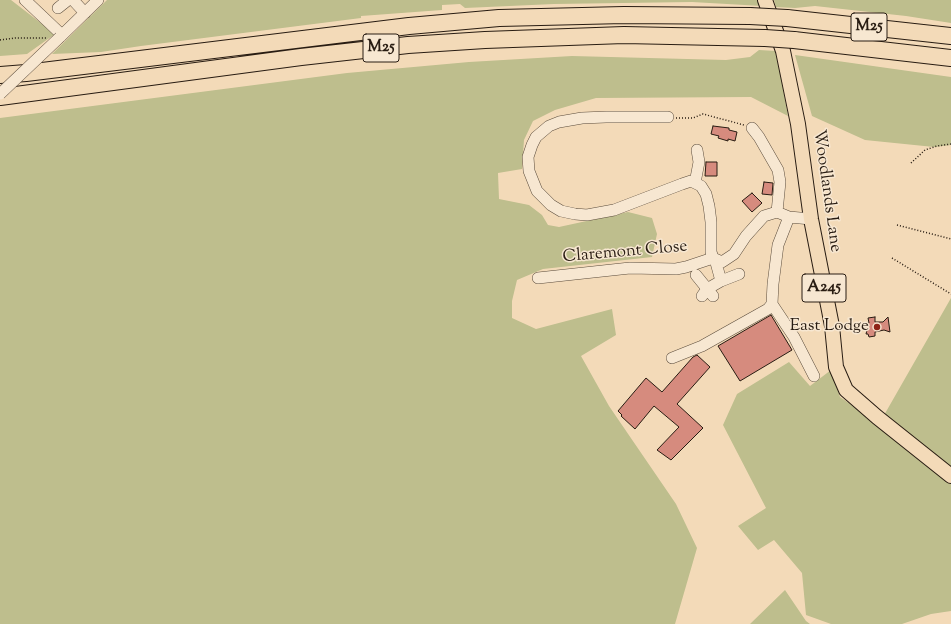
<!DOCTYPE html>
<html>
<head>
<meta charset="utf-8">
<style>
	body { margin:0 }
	canvas { display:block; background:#f3dab8 }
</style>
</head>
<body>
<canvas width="951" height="624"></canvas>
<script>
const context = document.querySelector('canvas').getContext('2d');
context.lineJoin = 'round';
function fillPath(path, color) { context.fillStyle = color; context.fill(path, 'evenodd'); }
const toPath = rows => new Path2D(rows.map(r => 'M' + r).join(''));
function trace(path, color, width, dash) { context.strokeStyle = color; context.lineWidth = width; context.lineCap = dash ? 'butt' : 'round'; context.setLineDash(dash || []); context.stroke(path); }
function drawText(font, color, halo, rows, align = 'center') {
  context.font = font + ' "Sorts Mill Goudy",serif'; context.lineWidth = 3; context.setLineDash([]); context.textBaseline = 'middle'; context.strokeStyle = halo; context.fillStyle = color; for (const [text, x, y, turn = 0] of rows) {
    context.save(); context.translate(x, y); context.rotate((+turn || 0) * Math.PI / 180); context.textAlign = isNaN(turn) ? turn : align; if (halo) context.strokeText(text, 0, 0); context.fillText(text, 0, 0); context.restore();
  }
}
const green = toPath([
	[0,0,11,0,55,34,27,54,0,56],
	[107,0,760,0,762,6,692,2,554,4,465,8,460,4,442,5,442,10,361,16,361,18,141,46,101,52,52,54],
	[774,0,951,0,951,23,906,16,815,6,795,8,776,7],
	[759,50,776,51,788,116,751,97,596,98,555,110,533,121,524,140,522,169,498,173,499,199,529,205,542,215,548,225,559,227,628,212,652,218,657,234,652,257,543,269,517,280,512,301,512,318,536,329,612,309,616,335,581,356,609,406,676,504,697,548,675,624,0,624,0,118,347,73,469,62,572,56,726,60,750,57],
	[795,55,951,77,951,145,934,147,865,140,812,116],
	[951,298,951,471,883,417],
	[789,362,810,386,831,370,840,397,876,422,951,483,951,611,931,614,902,624,831,624,806,615,802,573,774,540,758,550,738,526,766,508,723,425,737,394],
	[785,590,806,621,810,624,750,624]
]);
const building = toPath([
	[713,126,729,128,729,130,737,132,735,141,728,139,728,141,718,138,719,136,711,134,713,126],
	[706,162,717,162,717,176,705,176,706,162],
	[764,182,773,183,772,195,762,194,764,182],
	[752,193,762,203,752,212,742,201,752,193],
	[771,315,792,350,740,381,718,346,771,315],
	[875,317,875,322,883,322,888,317,890,332,884,330,875,332,875,336,869,337,868,334,866,334,867,330,864,330,864,324,869,323,868,318,875,317],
	[697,355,710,367,677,404,703,428,671,460,657,450,679,427,654,406,635,429,621,416,622,415,618,411,646,378,662,392,693,357,697,355]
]);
const path = toPath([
	[0,40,15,38,46,38],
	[676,118,693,118,703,114,744,125],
	[911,163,925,150,937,146,951,144],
	[897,225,951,239],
	[892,258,951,294]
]);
const minor = toPath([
	[25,0,62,35],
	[73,0,85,13],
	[58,8,68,0],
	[60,37,98,0],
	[668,117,606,117,582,118,559,122,549,126,536,137,532,145,528,157,529,171,537,191,551,205,561,211,575,214,587,215,614,210,682,184,691,181,701,186,706,194,709,206,711,222,711,252,713,258,722,262,734,254,746,236,764,216,777,212,789,217,811,219],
	[752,128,759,137,778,170,780,182,777,212],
	[695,183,699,162,697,150],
	[715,259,721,281,739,274],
	[696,275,713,296],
	[538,278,630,268,676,269,686,267,713,258],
	[702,296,707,289,721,281],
	[772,304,794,337,814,376],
	[672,358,702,346,768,309,772,304,773,284,778,245,789,217]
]);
const major = toPath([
	[765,0,783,51,798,124,811,219,832,326,836,367,846,390,877,417,951,476]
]);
const highway = toPath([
	[787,18,951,36],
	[794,40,951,58],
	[0,75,26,73,409,26,499,18,624,15,750,16],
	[0,97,301,57,408,45,485,40,624,35,765,38]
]);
const minorBridge = toPath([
	[0,94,60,37]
]);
const highwayBridge = toPath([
	[750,16,787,18],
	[765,38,794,40]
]);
const markers = [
	[877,327,4,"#8f2418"]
];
const shields = [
	[869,27,36],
	[381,48,36],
	[824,288,44]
];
const shieldNames = [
	["M25",869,27],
	["M25",381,48],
	["A245",824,288]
];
const streetNames = [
	["Woodlands Lane",826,191,82],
	["Claremont Close",625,253,-5]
];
const poiNames = [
	["East Lodge",869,327]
];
fillPath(green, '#bebe8d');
fillPath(building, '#d68b7e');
trace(building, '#281c12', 1);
trace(minor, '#5b4c3c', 12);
trace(major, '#281c12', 16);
trace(highway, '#281c12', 18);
trace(path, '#281c12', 1.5, [1, 2]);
trace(minor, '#f7e7d1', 11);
trace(major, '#f3dab8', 14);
trace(highway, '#f3dab8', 16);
trace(minorBridge, '#5b4c3c', 12, []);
trace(highwayBridge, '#281c12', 18, []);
trace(minorBridge, '#f7e7d1', 11);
trace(highwayBridge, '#f3dab8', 16);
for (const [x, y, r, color] of markers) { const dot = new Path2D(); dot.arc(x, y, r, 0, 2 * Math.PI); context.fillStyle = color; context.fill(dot); trace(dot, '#f7e7d1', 1.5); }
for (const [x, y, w] of shields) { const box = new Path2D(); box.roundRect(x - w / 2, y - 14, w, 28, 3); context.fillStyle = '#f7e7d1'; context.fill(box); trace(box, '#281c12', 1); }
drawText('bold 16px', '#281c12', null, shieldNames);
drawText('17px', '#281c12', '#f7e7d1', streetNames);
drawText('17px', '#281c12', '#f7e7d1', poiNames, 'right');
</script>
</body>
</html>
